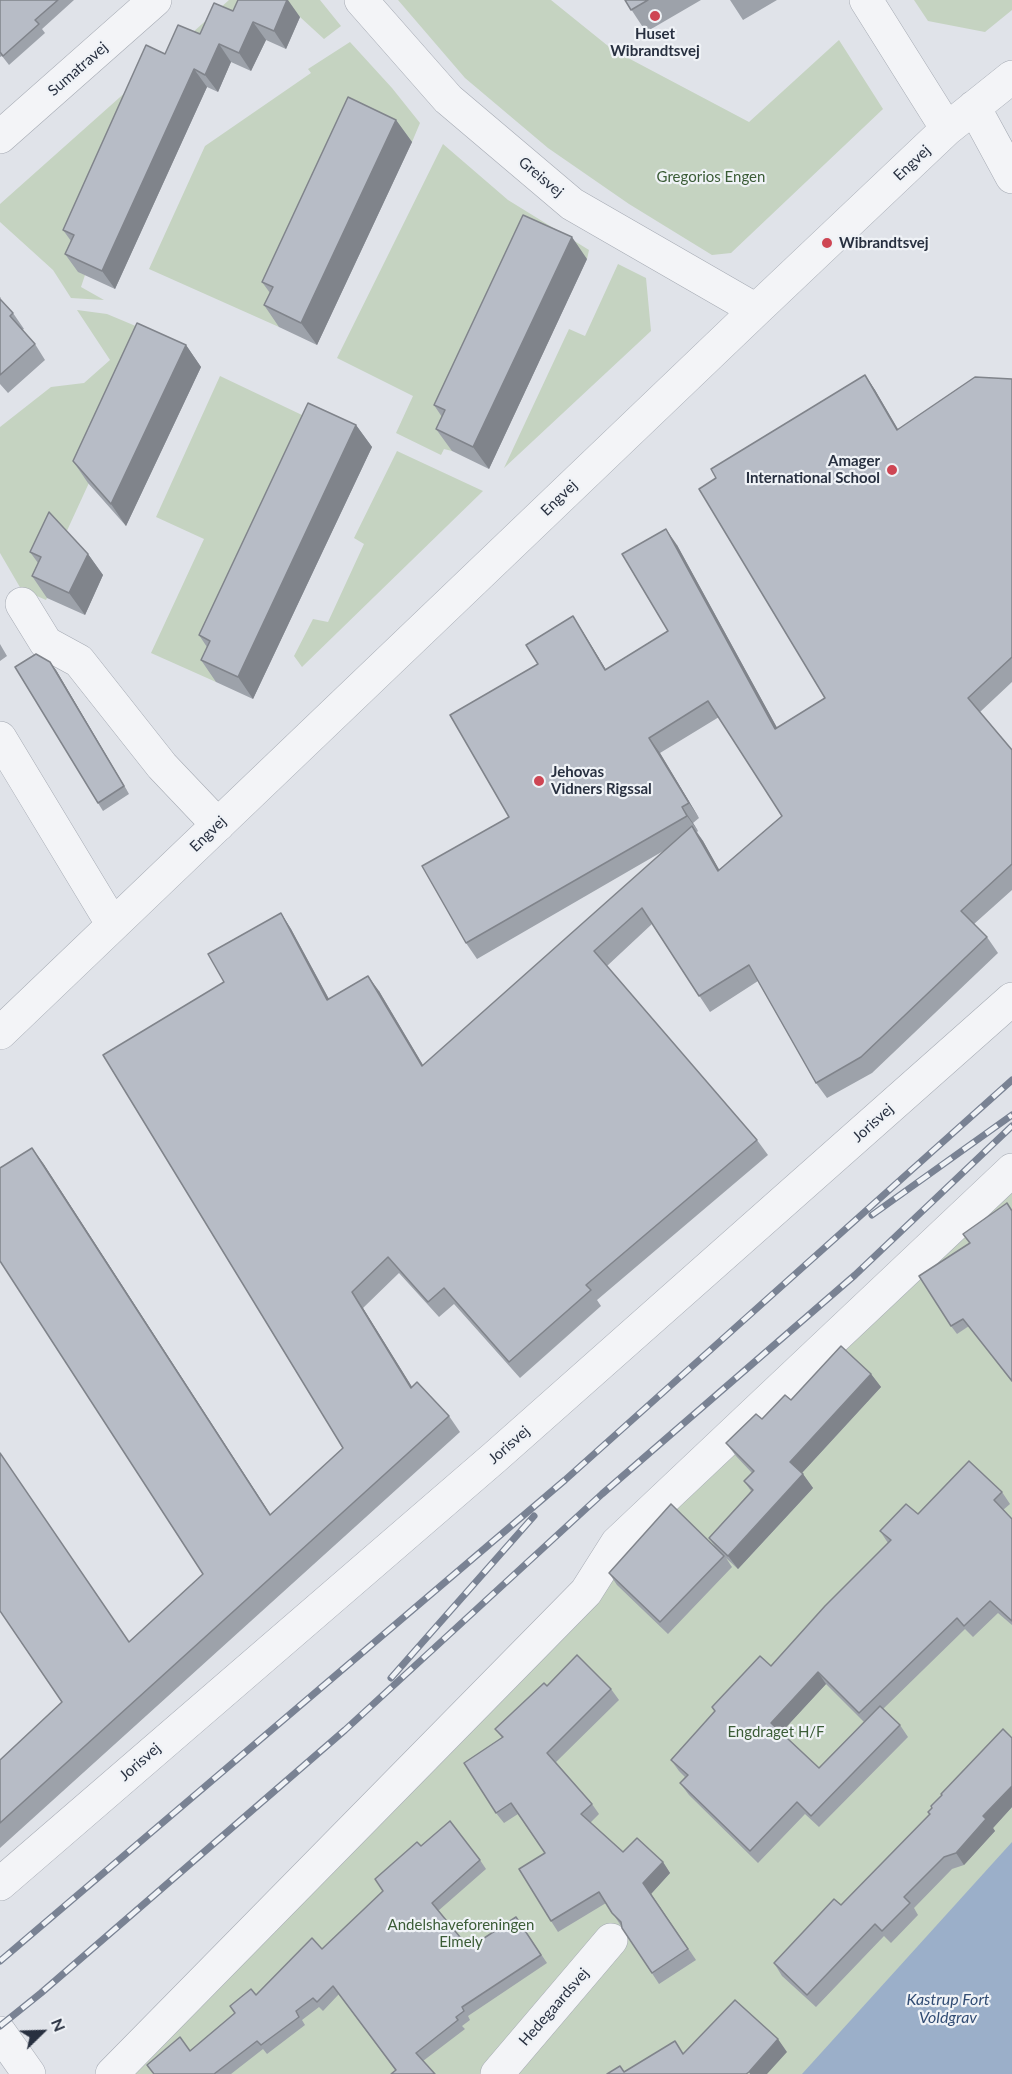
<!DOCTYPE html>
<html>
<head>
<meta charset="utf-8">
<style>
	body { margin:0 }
	#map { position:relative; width:1012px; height:2074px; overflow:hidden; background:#e0e3e9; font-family:Lato,sans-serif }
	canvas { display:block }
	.north { position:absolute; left:12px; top:2002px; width:60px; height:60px; -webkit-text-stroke:4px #eff2f6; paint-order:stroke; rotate:67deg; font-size:16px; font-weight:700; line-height:24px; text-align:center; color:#283040 }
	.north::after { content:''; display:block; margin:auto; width:21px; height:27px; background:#283040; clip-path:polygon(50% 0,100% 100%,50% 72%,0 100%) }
</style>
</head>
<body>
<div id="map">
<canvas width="1012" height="2074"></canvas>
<div class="north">N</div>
</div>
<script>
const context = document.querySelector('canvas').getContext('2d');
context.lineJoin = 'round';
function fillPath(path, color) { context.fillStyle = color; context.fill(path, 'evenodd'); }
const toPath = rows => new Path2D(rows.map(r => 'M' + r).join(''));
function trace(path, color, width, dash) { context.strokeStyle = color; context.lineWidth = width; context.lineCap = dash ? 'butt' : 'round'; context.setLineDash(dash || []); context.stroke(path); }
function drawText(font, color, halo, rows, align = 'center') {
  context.font = font + ' Lato,sans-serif'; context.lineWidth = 4.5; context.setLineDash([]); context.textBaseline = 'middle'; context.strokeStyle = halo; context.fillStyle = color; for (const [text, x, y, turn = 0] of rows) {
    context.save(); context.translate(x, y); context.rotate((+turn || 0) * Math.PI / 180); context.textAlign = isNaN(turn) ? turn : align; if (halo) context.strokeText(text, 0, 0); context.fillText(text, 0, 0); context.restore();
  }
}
const green = toPath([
	[229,0,259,0,78,271,85,275,81,287,104,300,71,298,53,270,0,222,0,204],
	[264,0,320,0,341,26,324,39,300,17],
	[398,0,551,0,613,50,749,122,839,40,883,109,731,253,712,255,629,204,548,148,465,78],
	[914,0,1012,0,1012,10,985,32,928,21],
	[350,42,392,88,420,123,412,142,279,327,149,269,205,146,311,73,308,69],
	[443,144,508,200,589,250,587,259,452,451,444,449,441,455,396,433,413,396,337,358],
	[618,264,646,278,651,331,504,468,569,329,585,336],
	[77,310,107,314,150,332,153,344,47,574,47,598,46,600,21,589,0,553,0,427,51,387,84,383,110,360],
	[220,376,323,425,216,682,151,653,204,539,156,517],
	[397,451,483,491,302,667,294,656,313,619,328,622,364,544,354,538],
	[1012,1181,1012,2074,133,2074,584,1570]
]);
const water = toPath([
	[1012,1842,1012,2074,802,2074]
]);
const minor = toPath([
	[361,0,448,99,572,204,756,310],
	[866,0,947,129],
	[974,107,1012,177],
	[0,137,155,0],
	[22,604,46,643,79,661,162,766,218,825],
	[0,738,113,925],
	[0,1033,756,310,947,129,1012,77],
	[0,1884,495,1457,1012,999],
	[0,2033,29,2074],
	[112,2074,586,1592,617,1543,1012,1170],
	[497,2074,611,1940]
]);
const rail = toPath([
	[872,1215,1012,1115],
	[391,1678,534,1516],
	[0,1961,565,1480,1012,1080],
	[0,2026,41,1993,345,1730,602,1494,855,1275,1012,1126]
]);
const wall = toPath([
	[0,0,74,0,42,29,45,33,9,65,2,56,0,57],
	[625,0,701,0,646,32],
	[730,0,777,0,743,20],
	[233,11,300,17,286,49,266,40,251,71,231,62,218,92,207,87,115,289,78,272,65,254,71,241,63,230,165,54,200,34],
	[396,120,412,142,317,345,279,327,264,305,270,293,262,282],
	[587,259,489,469,452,451,436,429,442,417,434,405],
	[0,297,1,298,0,299,13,313,24,329,22,330,35,344,45,360,8,393,0,384],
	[186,345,201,367,126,526,88,483,73,461],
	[865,375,875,390,898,429,1012,379,1012,682,980,712,1012,750,1012,890,974,924,987,937,998,953,872,1073,827,1098,816,1083,758,981,710,1012,652,924,607,966,757,1140,768,1155,597,1300,601,1306,520,1378,454,1304,439,1317,399,1273,363,1308,412,1387,449,1416,460,1432,0,1848,0,1760,203,1574,43,1163,271,1515,343,1448,224,982,281,913,291,929,329,999,379,991,423,1065,665,850,477,959,466,943,509,817,538,664,583,632,606,670,668,631,677,545,777,728,825,698,716,478],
	[719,717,782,816,719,870,703,841,697,832,698,831,693,823,699,818,660,753],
	[356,425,372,447,253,699,216,682,201,660,207,647,199,635],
	[30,552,88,554,103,575,85,615,47,598,32,576,38,563],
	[0,644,7,656,0,661],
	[56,670,129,794,103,811,98,803],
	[1012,1211,1012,1382,969,1326,957,1334,951,1326,970,1243],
	[871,1374,881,1387,802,1473,813,1488,738,1569,726,1558,732,1567,668,1634,617,1585,609,1573,716,1548,709,1538,751,1491,744,1481,752,1473,736,1456,726,1443,762,1419],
	[1002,1492,1010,1504,1003,1510,1012,1519,1012,1625,998,1613,973,1637,965,1629,883,1709,900,1725,908,1737,819,1827,805,1814,758,1863,689,1795,680,1783,685,1777,679,1771,671,1760,715,1711,712,1707,771,1666,888,1543,880,1531,918,1514],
	[826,1684,864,1722,819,1768,781,1732],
	[547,1686,611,1689,619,1700,556,1762,592,1804,599,1814,590,1823,623,1852,663,1862,670,1873,651,1894,696,1960,659,1984,606,1903,558,1932,551,1921,545,1853,518,1814,504,1823,496,1813,502,1738,495,1729],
	[1012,1738,1012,1807,993,1828,995,1831,964,1865,952,1869,914,1908,918,1915,891,1943,884,1936,816,2007,782,1976,774,1963,841,1905,929,1815,928,1812],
	[421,1846,480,1860,486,1869,438,1911,469,1948,516,1917,547,1963,468,2016,470,2020,462,2026,465,2029,423,2061,395,2070,339,1994,323,2011,319,2007,302,2020,305,2025,267,2054,263,2049,231,2074,154,2074,190,2051,256,1995,322,1949,383,1891]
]);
const shadedWall = toPath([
	[287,0,288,0,300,17,286,49,274,31],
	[253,22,266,40,251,71,239,53],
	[219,44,231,62,218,92,205,75],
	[194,69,207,87,115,289,102,271],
	[396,120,412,142,317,345,301,323],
	[572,237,587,259,489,469,473,447],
	[186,345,201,367,126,526,111,504],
	[865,375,875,390,907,445,897,430],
	[356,425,372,447,253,699,238,677],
	[666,529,677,545,786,744,775,729],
	[88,554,103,575,85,615,69,593],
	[573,616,583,632,616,686,605,670],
	[50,662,56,670,129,794,124,786],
	[649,738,660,753,699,818,689,803],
	[682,807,693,823,698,831,687,816],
	[692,826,703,841,729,887,718,871],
	[281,913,291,929,338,1016,327,1000],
	[368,976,379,991,433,1082,422,1066],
	[32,1148,43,1163,281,1531,270,1515],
	[352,1292,363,1308,422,1403,411,1388],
	[871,1374,881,1387,800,1475,790,1462],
	[803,1474,813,1488,738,1569,728,1556],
	[818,1672,826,1684,779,1735,771,1723],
	[1012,1786,1012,1807,993,1828,995,1831,964,1865,956,1853,983,1816],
	[663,1862,670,1873,651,1894,696,1960,643,1883],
	[778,2039,787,2052,767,2074,750,2074,749,2072]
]);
const building = toPath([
	[0,0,58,0,35,20,39,24,3,56,0,52,0,0],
	[238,0,287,0,274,31,253,22,239,53,219,44,205,75,194,69,102,271,65,254,74,235,63,230,146,45,165,54,178,25,200,34,214,3,233,11,238,0],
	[625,0,648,0,631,10,625,0],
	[348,97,396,120,301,323,264,305,273,287,262,282,348,97],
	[523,215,572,237,473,447,436,429,445,410,434,405,523,215],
	[0,299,13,313,10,316,35,344,0,375,0,299],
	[137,323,186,345,111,504,73,461,137,323],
	[865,375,897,430,975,377,1012,379,1012,657,968,698,1012,750,1012,864,961,911,987,937,861,1057,816,1083,749,965,699,996,642,908,594,951,757,1140,586,1285,591,1290,509,1362,444,1288,428,1302,388,1257,352,1292,411,1388,417,1382,449,1416,0,1823,0,1760,62,1702,0,1611,0,1453,129,1642,203,1574,0,1261,0,1168,32,1148,270,1515,343,1448,103,1055,224,982,208,954,281,913,327,1000,368,976,422,1066,692,826,718,871,782,816,708,701,649,738,689,803,682,807,687,816,466,943,422,866,509,817,450,715,538,664,526,645,573,616,605,670,668,631,622,554,666,529,775,729,825,698,699,489,716,478,711,469,865,375],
	[308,403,356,425,238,677,201,660,210,641,199,635,308,403],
	[49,512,88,554,69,593,32,576,41,557,30,552,49,512],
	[36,654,50,662,124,786,98,803,15,667,36,654],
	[1007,1203,1012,1211,1012,1381,963,1319,951,1326,919,1276,970,1243,963,1234,1007,1203],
	[841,1346,871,1374,790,1462,803,1474,728,1556,709,1538,753,1490,744,1481,754,1471,726,1443,756,1414,762,1419,785,1395,791,1400,841,1346],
	[969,1461,1002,1492,994,1500,1012,1519,1012,1621,990,1601,964,1626,957,1618,859,1713,818,1672,771,1723,819,1768,880,1706,900,1725,811,1816,797,1802,750,1851,680,1783,688,1775,671,1760,715,1711,712,1707,760,1656,771,1666,825,1606,891,1540,880,1531,906,1504,918,1514,969,1461],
	[671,1504,724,1556,660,1622,609,1573,671,1504],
	[577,1655,611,1689,547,1753,592,1804,581,1814,623,1852,637,1838,663,1862,643,1883,688,1949,652,1973,622,1928,621,1922,612,1913,599,1892,551,1921,519,1869,545,1853,511,1803,496,1813,464,1763,503,1737,495,1729,544,1683,547,1686,577,1655],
	[1003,1729,1012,1738,1012,1786,983,1816,986,1819,956,1853,944,1857,904,1897,910,1903,882,1931,875,1924,807,1995,774,1963,834,1899,841,1905,930,1814,928,1812,932,1808,931,1806,942,1795,941,1794,1003,1729],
	[450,1821,480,1860,432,1903,469,1948,516,1917,541,1955,462,2007,464,2011,456,2017,458,2020,416,2053,435,2074,391,2074,396,2070,333,1986,317,2002,313,1998,296,2011,299,2017,261,2045,257,2041,214,2074,154,2074,147,2065,180,2037,190,2051,235,2013,230,2006,251,1989,256,1995,312,1938,322,1949,383,1891,375,1879,417,1842,421,1846,450,1821],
	[735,2000,778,2039,749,2072,746,2074,607,2074,620,2066,624,2072,675,2041,683,2054,735,2000]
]);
const markers = [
	[655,16,6,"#ce4553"],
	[827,243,6,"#ce4553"],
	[892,470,6,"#ce4553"],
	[539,781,6,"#ce4553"]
];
const poiNames = [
	["Huset",655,34,"center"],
	["Wibrandtsvej",655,51,"center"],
	["Wibrandtsvej",839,243],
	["Amager",880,461,"right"],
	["International School",880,478,"right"],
	["Jehovas",551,772],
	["Vidners Rigssal",551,789]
];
const streetNames = [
	["Sumatravej",78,69,-41],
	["Engvej",912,163,-43],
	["Greisvej",541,177,40],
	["Engvej",559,498,-44],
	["Engvej",208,834,-44],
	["Jorisvej",873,1123,-42],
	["Jorisvej",509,1445,-41],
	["Jorisvej",140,1762,-41],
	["Hedegaardsvej",554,2007,-49]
];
const parkNames = [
	["Gregorios Engen",711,177],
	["Engdraget H/F",776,1732],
	["Andelshaveforeningen",461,1925],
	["Elmely",461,1942]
];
const waterNames = [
	["Kastrup Fort",948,2000],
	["Voldgrav",948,2018]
];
fillPath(green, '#c5d3c1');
fillPath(water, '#9bafc9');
trace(minor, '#a5aab3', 34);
trace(minor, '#f3f4f7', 33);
trace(rail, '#798293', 7);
trace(rail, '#eff2f6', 4.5, [14]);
fillPath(wall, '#9da2aa');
fillPath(shadedWall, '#80848b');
fillPath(building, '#b7bcc6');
trace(building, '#80848b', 1.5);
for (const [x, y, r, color] of markers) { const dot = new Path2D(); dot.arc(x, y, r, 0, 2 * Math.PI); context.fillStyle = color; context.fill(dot); trace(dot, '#eff2f6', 2); }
drawText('bold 15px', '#283040', '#eff2f6', poiNames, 'left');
drawText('15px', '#283040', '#eff2f6', streetNames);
drawText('15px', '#3b5c36', '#eff2f6', parkNames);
drawText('italic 16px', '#324d74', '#eff2f6', waterNames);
</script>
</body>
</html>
